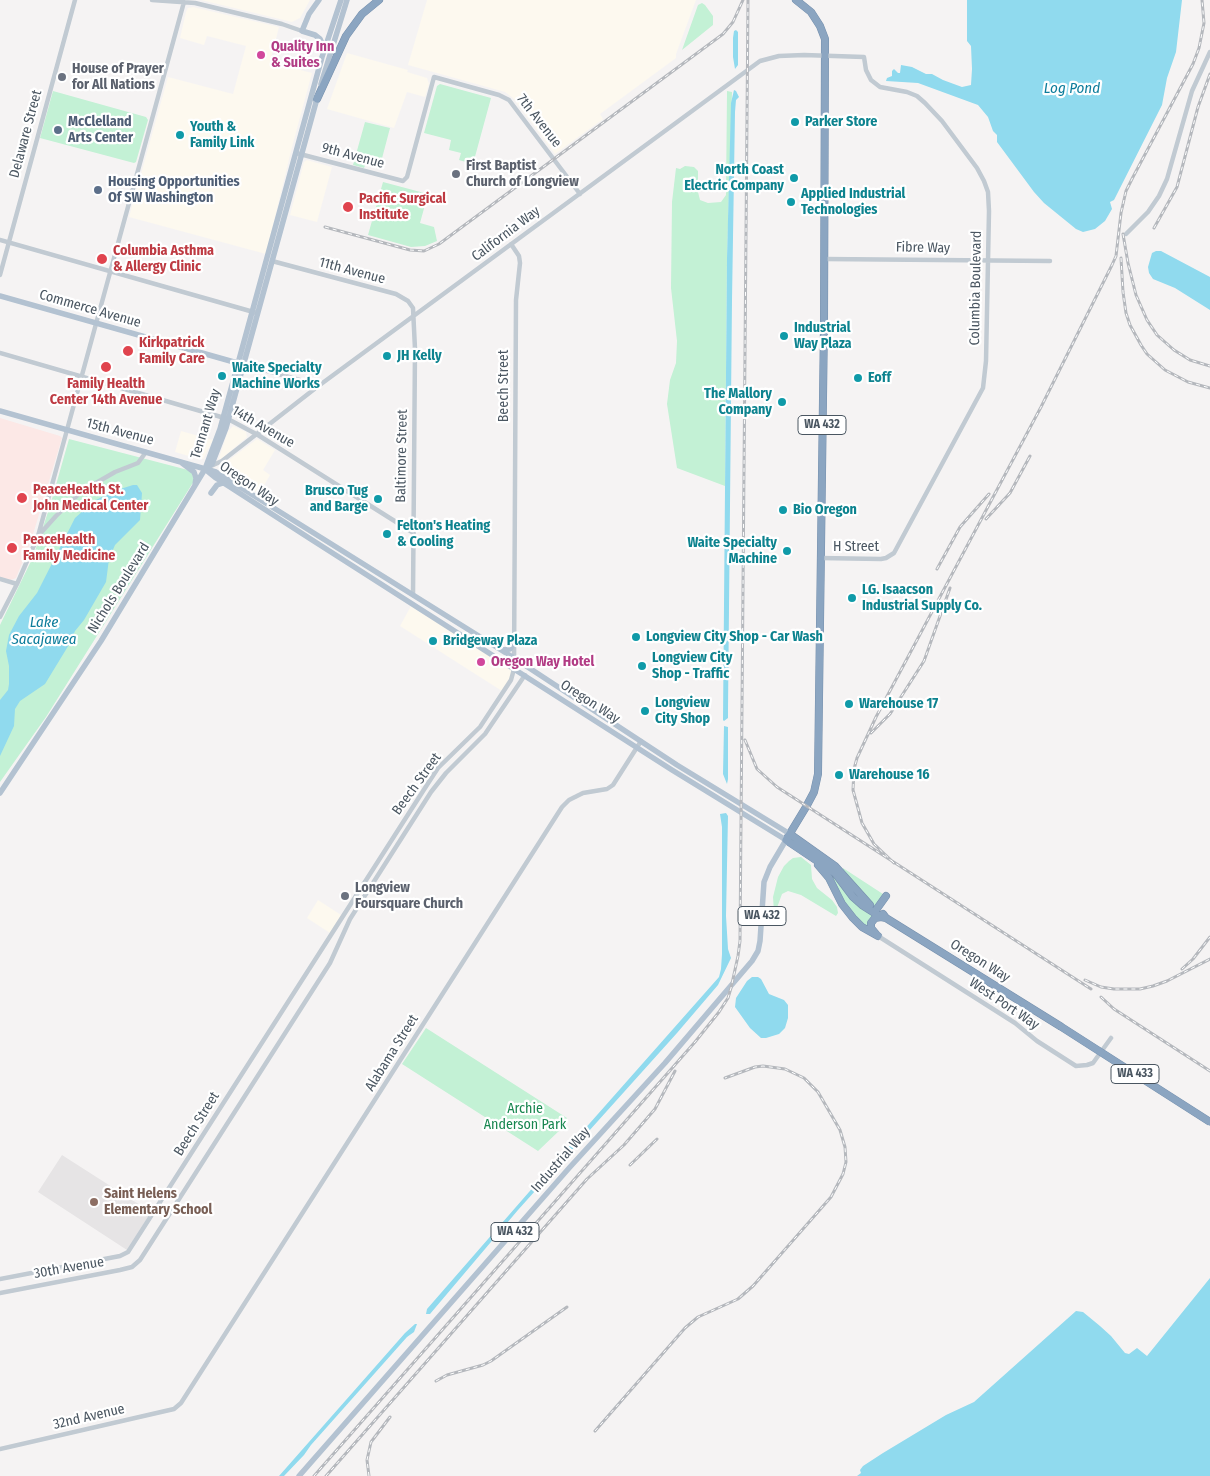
<!DOCTYPE html>
<html>
<head>
<meta charset="utf-8">
<style>
	body { margin:0 }
	canvas { display:block; background:#f5f3f3 }
</style>
</head>
<body>
<canvas width="1210" height="1476"></canvas>
<script>
const context = document.querySelector('canvas').getContext('2d');
context.lineJoin = 'round';
function fillPath(path, color) { context.fillStyle = color; context.fill(path, 'evenodd'); }
const toPath = rows => new Path2D(rows.map(r => 'M' + r).join(''));
function trace(path, color, width, dash) { context.strokeStyle = color; context.lineWidth = width; context.lineCap = dash ? 'butt' : 'round'; context.setLineDash(dash || []); context.stroke(path); }
function drawText(font, color, halo, rows, align = 'center') {
  context.font = font + ' "Fira Sans Condensed",sans-serif'; context.lineWidth = 4.5; context.setLineDash([]); context.textBaseline = 'middle'; context.strokeStyle = halo; context.fillStyle = color; for (const [text, x, y, turn = 0] of rows) {
    context.save(); context.translate(x, y); context.rotate((+turn || 0) * Math.PI / 180); context.textAlign = isNaN(turn) ? turn : align; if (halo) context.strokeText(text, 0, 0); context.fillText(text, 0, 0); context.restore();
  }
}
const commercial = toPath([
	[201,0,310,0,300,18,292,22],
	[427,0,696,0,676,54,676,58,600,114,603,119,555,154,513,98,505,92,408,65],
	[193,7,279,27,270,62,312,73,292,147,266,254,129,217,168,77,233,94,246,46,207,36,204,45,180,38,186,12,188,8],
	[347,53,408,70,407,72,427,78,429,84,425,97,407,92,394,128,327,109],
	[307,160,332,167,317,222,290,215,304,162],
	[233,426,246,432,247,437,220,460,219,458,228,431],
	[181,431,213,440,203,459,199,459,175,452],
	[257,439,275,450,263,470,270,475,259,494,223,470,221,466],
	[411,606,511,669,511,677,502,691,400,626],
	[318,900,341,915,330,933,307,918]
]);
const education = toPath([
	[62,1155,151,1212,127,1250,38,1192]
]);
const medical = toPath([
	[0,418,60,436,62,438,31,541,16,578,11,580,0,577]
]);
const green = toPath([
	[702,3,705,5,713,16,713,25,682,50,698,5],
	[440,84,491,98,473,164,459,160,461,153,449,150,451,140,424,133,437,86],
	[53,91,146,117,148,120,136,162,134,163,40,138],
	[727,91,732,92,727,258,725,486,677,468,667,404,670,380,676,363,677,341,671,288,672,202,676,168,680,169,685,166,694,167,698,171,698,192,700,200,708,203,721,202,726,195],
	[365,122,390,128,380,166,366,163,364,168,353,165],
	[383,182,428,194,420,223,434,227,437,241,425,246,411,247,368,235],
	[69,439,188,470,192,473,194,481,46,717,0,782,0,625,33,557,50,506],
	[801,857,811,865,812,879,817,888,832,900,837,907,838,913,836,916,801,895,788,891,782,894,775,913,774,912,773,897,778,877,784,866,789,861,793,858],
	[828,868,876,917,871,928,858,923,829,878],
	[843,868,886,896,876,910,869,904,842,872],
	[426,1028,567,1118,560,1130,538,1151,402,1064]
]);
const water = toPath([
	[967,0,1182,0,1176,52,1167,78,1162,105,1114,200,1110,202,1112,209,1105,221,1095,229,1083,232,1076,229,1044,203,1034,192,997,142,997,135,993,131,988,117,978,105,918,83,886,81,887,78,892,76,892,71,894,69,898,73,900,73,901,65,912,67,926,74,932,74,943,80,962,87,971,85,972,69,971,46,967,41],
	[736,30,738,32,738,65,735,69,733,57,733,38,734,31],
	[734,90,736,91,739,97,736,100,735,112,732,300,728,709,728,718,724,721,723,720,727,258,731,103],
	[1156,251,1161,251,1210,277,1210,310,1175,288,1153,279,1149,273,1148,267,1152,253],
	[133,485,137,485,142,493,140,520,115,545,109,559,106,582,84,620,75,631,70,643,45,684,20,701,15,709,14,726,0,756,0,700,8,690,9,684,9,666,6,651,9,635,19,616,37,593,75,518,94,501,114,491],
	[724,726,728,727,728,779,727,784,723,774],
	[726,813,728,816,726,916,728,949,731,958,718,985,677,1033,518,1210,430,1314,426,1314,427,1309,529,1192,719,977,721,969,722,954,722,827,720,814],
	[752,977,758,977,761,979,769,994,784,1000,788,1005,788,1018,785,1028,779,1034,766,1038,761,1038,750,1028,735,1007,736,998,747,981],
	[1210,1278,1210,1476,857,1476,861,1473,860,1470,863,1466,883,1453,946,1415,974,1402,1076,1311,1083,1312,1100,1326,1111,1336,1125,1353,1129,1354,1137,1348,1147,1356],
	[415,1324,417,1324,414,1332,407,1337,311,1445,304,1455,284,1476,279,1476,405,1333]
]);
const minor = toPath([
	[152,0,195,3,282,24,302,31],
	[296,153,403,181,407,177,434,77,499,95,509,100,580,194],
	[1126,234,1148,212,1159,196,1167,179,1192,91,1210,52],
	[0,240,257,313],
	[825,259,1050,261],
	[272,261,396,294,408,301,413,308,415,349,413,595],
	[0,275,75,0],
	[0,353,228,419,258,435,412,532],
	[243,364,310,383,317,387],
	[211,466,222,461,317,387,760,61,779,56,804,55,864,57,866,70,871,80,880,87,907,92,917,96,925,103,942,121,977,168,984,181,988,192,989,211,986,361,983,388,894,553,886,558,881,559,820,558],
	[38,536,184,2],
	[0,579,17,584],
	[0,617,17,584,38,536,56,516,82,491,115,472,138,463,146,452],
	[878,936,1015,1023,1037,1041,1076,1066,1087,1065,1093,1063,1111,1038],
	[0,1279,120,1256,128,1252,425,788,438,768,480,727,511,680,514,669,516,300,520,263,519,256,511,244],
	[0,1293,120,1270,132,1267,140,1260,330,963,350,919,431,792,446,773,485,734,525,675],
	[0,1449,174,1409,181,1403,562,807,569,800,583,793,607,789,613,785,641,741]
]);
const major = toPath([
	[319,0,309,14,302,31,315,35,320,39,325,50],
	[321,84,347,0],
	[0,296,241,364],
	[0,411,216,472,514,658,677,765,790,834],
	[182,463,194,472,196,478,195,485],
	[205,469,216,478,309,538,672,770,786,840,770,867,764,882,760,941,758,951,752,961,665,1063,570,1167,299,1476],
	[205,469,212,464,226,428,318,95],
	[211,493,217,485,223,483],
	[502,650,510,649,514,643],
	[0,793,101,641,205,469,220,429,322,57,341,0]
]);
const highway = toPath([
	[796,0,811,12,820,26,825,39,824,323,818,774,814,792,806,807,786,840,835,873,853,897,862,905,881,917,886,918],
	[317,99,346,36,362,14,379,0],
	[790,834,835,866,870,905],
	[818,865,829,878,842,904,853,918,862,927,878,936],
	[876,910,886,896],
	[883,914,886,918,1060,1026],
	[876,934,871,928,871,923,875,918,881,917]
]);
const rail = toPath([
	[325,227,410,250,424,251,439,244,723,34,733,22,743,0],
	[1154,228,1177,187,1198,107,1210,74],
	[1123,234,1128,263,1136,295,1147,320,1157,335,1174,350,1190,360,1210,366],
	[1121,258,1123,292,1126,313,1130,325,1141,345,1147,354,1165,370,1188,382,1210,388],
	[986,519,1010,493,1030,456],
	[937,569,960,527,989,494],
	[871,733,890,714,924,661,950,588],
	[745,740,757,769,777,787,1091,989],
	[894,863,874,844,862,823,853,790,854,769,857,758,876,717,1041,407,1112,265,1116,256,1121,213,1126,191,1133,177,1193,64,1199,48,1204,23,1202,0],
	[1182,969,1193,959,1210,937],
	[1085,980,1101,987,1114,989,1140,989,1153,986,1167,981,1210,959],
	[1101,997,1114,1009,1210,1071],
	[630,1165,657,1139],
	[436,1381,447,1375,483,1365,491,1361,567,1307],
	[595,1431,685,1328,698,1317,738,1299,753,1286,831,1197,843,1174,846,1162,845,1147,840,1130,818,1092,804,1078,785,1069,763,1066,755,1067,725,1078],
	[314,1476,695,1042,719,1012,728,998,731,988,738,956,740,941,748,0],
	[326,1476,587,1179,624,1145,655,1109,675,1071],
	[369,1476,367,1460,371,1442,390,1417]
]);
const highwayBridge = toPath([
	[1060,1026,1210,1122]
]);
const markers = [
	[261,55,5,"#d1479c"],
	[62,77,5,"#6b7280"],
	[795,122,5,"#0f9aa8"],
	[58,130,5,"#5c6f8a"],
	[180,135,5,"#0f9aa8"],
	[456,174,5,"#6b7280"],
	[794,178,5,"#0f9aa8"],
	[98,190,5,"#5c6f8a"],
	[791,202,5,"#0f9aa8"],
	[348,207,6,"#e0444e"],
	[102,259,6,"#e0444e"],
	[784,336,5,"#0f9aa8"],
	[128,351,6,"#e0444e"],
	[387,356,5,"#0f9aa8"],
	[106,367,6,"#e0444e"],
	[222,376,5,"#0f9aa8"],
	[858,378,5,"#0f9aa8"],
	[782,402,5,"#0f9aa8"],
	[22,498,6,"#e0444e"],
	[378,499,5,"#0f9aa8"],
	[783,510,5,"#0f9aa8"],
	[387,534,5,"#0f9aa8"],
	[12,548,6,"#e0444e"],
	[787,551,5,"#0f9aa8"],
	[852,598,5,"#0f9aa8"],
	[636,637,5,"#0f9aa8"],
	[433,641,5,"#0f9aa8"],
	[481,662,5,"#d1479c"],
	[642,666,5,"#0f9aa8"],
	[849,704,5,"#0f9aa8"],
	[645,711,5,"#0f9aa8"],
	[839,775,5,"#0f9aa8"],
	[345,896,5,"#6b7280"],
	[94,1202,5,"#8d6e63"]
];
const shields = [
	[822,425,48],
	[762,916,48],
	[1135,1074,48],
	[515,1232,48]
];
const shieldNames = [
	["WA 432",822,425],
	["WA 432",762,916],
	["WA 433",1135,1074],
	["WA 432",515,1232]
];
const hotelNames = [
	["Quality Inn",271,47],
	["& Suites",271,63],
	["Oregon Way Hotel",491,662]
];
const worshipNames = [
	["House of Prayer",72,69],
	["for All Nations",72,85],
	["First Baptist",466,166],
	["Church of Longview",466,182],
	["Longview",355,888],
	["Foursquare Church",355,904]
];
const streetNames = [
	["7th Avenue",539,121,52],
	["Delaware Street",26,134,-75],
	["9th Avenue",353,156,15],
	["California Way",506,234,-37],
	["Fibre Way",923,248,1],
	["11th Avenue",352,271,15],
	["Columbia Boulevard",976,288,-89],
	["Commerce Avenue",90,309,16],
	["Beech Street",504,386,-90],
	["Tennant Way",206,424,-73],
	["14th Avenue",263,427,30],
	["15th Avenue",120,432,15],
	["Baltimore Street",402,456,-89],
	["Oregon Way",249,484,34],
	["H Street",856,547],
	["Nichols Boulevard",119,588,-58],
	["Oregon Way",590,702,33],
	["Beech Street",417,784,-54],
	["Oregon Way",980,961,32],
	["West Port Way",1004,1004,34],
	["Alabama Street",392,1053,-58],
	["Beech Street",197,1124,-58],
	["Industrial Way",561,1160,-49],
	["30th Avenue",69,1268,-10],
	["32nd Avenue",89,1417,-13]
];
const serviceNames = [
	["McClelland",68,122],
	["Arts Center",68,138],
	["Housing Opportunities",108,182],
	["Of SW Washington",108,198]
];
const cultureNames = [
	["Parker Store",805,122],
	["Youth &",190,127],
	["Family Link",190,143],
	["North Coast",784,170,"right"],
	["Electric Company",784,186,"right"],
	["Applied Industrial",801,194],
	["Technologies",801,210],
	["Industrial",794,328],
	["Way Plaza",794,344],
	["JH Kelly",397,356],
	["Waite Specialty",232,368],
	["Machine Works",232,384],
	["Eoff",868,378],
	["The Mallory",772,394,"right"],
	["Company",772,410,"right"],
	["Brusco Tug",368,491,"right"],
	["and Barge",368,507,"right"],
	["Bio Oregon",793,510],
	["Felton's Heating",397,526],
	["& Cooling",397,542],
	["Waite Specialty",777,543,"right"],
	["Machine",777,559,"right"],
	["LG. Isaacson",862,590],
	["Industrial Supply Co.",862,606],
	["Longview City Shop - Car Wash",646,637],
	["Bridgeway Plaza",443,641],
	["Longview City",652,658],
	["Shop - Traffic",652,674],
	["Longview",655,703],
	["City Shop",655,719],
	["Warehouse 17",859,704],
	["Warehouse 16",849,775]
];
const healthNames = [
	["Pacific Surgical",359,199],
	["Institute",359,215],
	["Columbia Asthma",113,251],
	["& Allergy Clinic",113,267],
	["Kirkpatrick",139,343],
	["Family Care",139,359],
	["Family Health",106,384,"center"],
	["Center 14th Avenue",106,400,"center"],
	["PeaceHealth St.",33,490],
	["John Medical Center",33,506],
	["PeaceHealth",23,540],
	["Family Medicine",23,556]
];
const parkNames = [
	["Archie",525,1109],
	["Anderson Park",525,1125]
];
const educationNames = [
	["Saint Helens",104,1194],
	["Elementary School",104,1210]
];
const waterNames = [
	["Log Pond",1072,89],
	["Lake",44,623],
	["Sacajawea",44,640]
];
fillPath(commercial, '#fdf9ef');
fillPath(education, '#e6e4e5');
fillPath(medical, '#fce8e6');
fillPath(green, '#c3f1d5');
fillPath(water, '#90daee');
trace(highway, '#7690ad', 8);
trace(minor, '#c1cad2', 4.5);
trace(major, '#b3c2d1', 5.5);
trace(highway, '#8ba5c1', 7);
trace(rail, '#b5b8bd', 3);
trace(rail, '#fff', 1, [4]);
trace(highwayBridge, '#7690ad', 8, []);
trace(highwayBridge, '#8ba5c1', 7);
for (const [x, y, r, color] of markers) { const dot = new Path2D(); dot.arc(x, y, r, 0, 2 * Math.PI); context.fillStyle = color; context.fill(dot); trace(dot, '#fff', 2); }
for (const [x, y, w] of shields) { const box = new Path2D(); box.roundRect(x - w / 2, y - 9.5, w, 19, 4); context.fillStyle = '#fff'; context.fill(box); trace(box, '#4a5661', 1); }
drawText('bold 12px', '#4a5661', null, shieldNames);
drawText('bold 14px', '#b23c85', '#fff', hotelNames, 'left');
drawText('bold 14px', '#5b616d', '#fff', worshipNames, 'left');
drawText('14px', '#4a5661', '#fff', streetNames);
drawText('bold 14px', '#4e5e75', '#fff', serviceNames, 'left');
drawText('bold 14px', '#0d838f', '#fff', cultureNames, 'left');
drawText('bold 14px', '#be3a42', '#fff', healthNames, 'left');
drawText('14px', '#17864f', '#fff', parkNames);
drawText('bold 14px', '#785e54', '#fff', educationNames, 'left');
drawText('italic 15px', '#0c7c9b', '#fff', waterNames);
</script>
</body>
</html>
